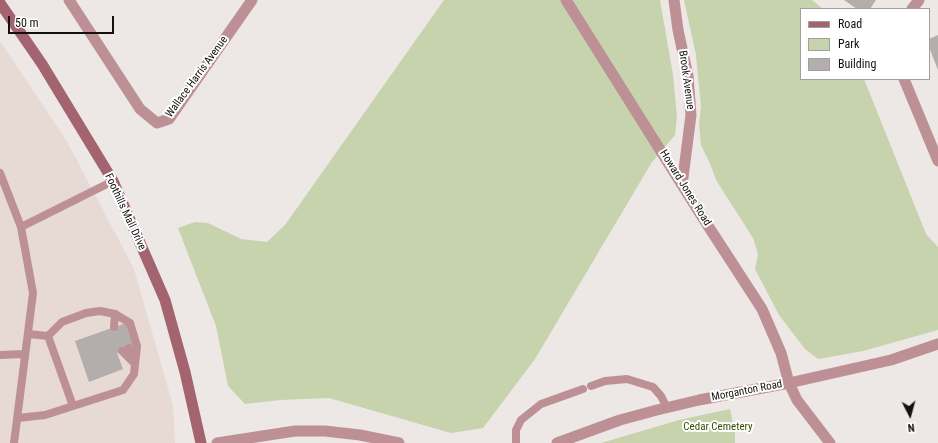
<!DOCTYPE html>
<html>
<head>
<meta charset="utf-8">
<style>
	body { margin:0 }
	#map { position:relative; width:938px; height:443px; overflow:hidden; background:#ede7e5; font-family:"Roboto Condensed",sans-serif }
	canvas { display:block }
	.legend { position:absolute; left:800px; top:8px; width:130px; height:72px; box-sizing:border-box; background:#fff; border:1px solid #a1a09f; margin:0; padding:5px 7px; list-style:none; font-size:12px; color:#131110 }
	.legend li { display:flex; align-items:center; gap:8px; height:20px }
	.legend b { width:20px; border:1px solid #a1a09f }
	.north { position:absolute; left:890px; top:395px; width:40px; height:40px; -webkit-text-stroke:3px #fff; paint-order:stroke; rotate:174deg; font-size:11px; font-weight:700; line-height:16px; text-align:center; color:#131110 }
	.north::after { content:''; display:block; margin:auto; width:14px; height:18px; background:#131110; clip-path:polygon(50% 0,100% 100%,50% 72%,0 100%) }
	.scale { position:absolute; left:8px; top:16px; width:106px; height:18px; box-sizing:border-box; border:2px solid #131110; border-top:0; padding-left:5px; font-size:12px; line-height:14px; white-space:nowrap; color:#131110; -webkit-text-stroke:3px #fff; paint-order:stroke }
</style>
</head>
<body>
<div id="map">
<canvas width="938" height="443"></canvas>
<ul class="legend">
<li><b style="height:5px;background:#a4646f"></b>Road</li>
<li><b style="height:11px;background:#c6d3ac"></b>Park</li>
<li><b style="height:11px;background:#b3adab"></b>Building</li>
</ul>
<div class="north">N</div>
<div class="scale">50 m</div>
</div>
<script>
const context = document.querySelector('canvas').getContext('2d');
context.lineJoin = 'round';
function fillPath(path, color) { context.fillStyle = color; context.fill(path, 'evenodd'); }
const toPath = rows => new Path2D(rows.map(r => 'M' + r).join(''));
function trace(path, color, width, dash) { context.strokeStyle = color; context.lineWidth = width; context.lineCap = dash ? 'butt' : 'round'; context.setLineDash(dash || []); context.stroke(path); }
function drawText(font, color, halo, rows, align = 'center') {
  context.font = font + ' "Roboto Condensed",sans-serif'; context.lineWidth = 4; context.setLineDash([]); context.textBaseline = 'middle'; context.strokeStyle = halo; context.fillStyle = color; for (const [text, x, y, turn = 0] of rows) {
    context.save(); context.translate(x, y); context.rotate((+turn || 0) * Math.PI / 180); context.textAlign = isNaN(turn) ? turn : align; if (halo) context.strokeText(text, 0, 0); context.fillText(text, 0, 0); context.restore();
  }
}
const built = toPath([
	[0,41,66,140,134,269,173,406,175,443,0,443]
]);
const green = toPath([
	[444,0,660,0,673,75,677,117,675,135,652,162,535,359,483,428,451,433,329,398,280,400,245,404,228,386,216,326,178,228,195,222,208,223,241,239,267,242,285,225],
	[684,0,812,0,823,9,801,9,801,79,864,79,926,234,938,247,938,330,863,351,818,359,805,349,779,315,755,269,758,254,753,238,716,180,711,166,701,145,699,124,701,107,696,55],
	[730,409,735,434,735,443,601,443,679,420]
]);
const building = toPath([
	[844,0,876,0,870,9,857,9],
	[938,35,938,70,929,47,929,39],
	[126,323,134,347,117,353,123,369,89,382,75,341]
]);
const service = toPath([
	[0,173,21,227,33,293,14,443],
	[21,227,113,181],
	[114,327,115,314],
	[28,334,48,336],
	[48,336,73,406],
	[129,348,134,361],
	[122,351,135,364],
	[0,355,25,354],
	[591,386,605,381,627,379,653,387,661,396,667,408],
	[18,418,45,415,123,390,134,374,137,346,130,323,115,314,100,311,86,313,62,322,48,336],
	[516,443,516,430,521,420,541,404,583,389]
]);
const minor = toPath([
	[69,0,140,109,157,123,169,119,252,0],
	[566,0,701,215,762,309,781,353,789,383],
	[674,0,678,30,688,76,691,115,682,185],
	[912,9,919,0],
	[904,79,938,161]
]);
const tertiary = toPath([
	[789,383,797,400,830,443],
	[217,443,295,431,325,431,360,435,399,443],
	[557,443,620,420,657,410,699,400,789,383,891,360,938,344]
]);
const secondary = toPath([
	[0,3,42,64,113,181,165,300,185,372,201,443]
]);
const streetNames = [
	["Wallace Harris Avenue",197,77,-54],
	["Brook Avenue",686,80,82],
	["Howard Jones Road",685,188,58],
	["Foothills Mall Drive",125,212,65],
	["Morganton Road",747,391,-11]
];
const parkNames = [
	["Cedar Cemetery",718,427]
];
fillPath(built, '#e7d9d3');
fillPath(green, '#c6d3ac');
fillPath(building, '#b3adab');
trace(service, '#bd9096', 8);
trace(minor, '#bd9096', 11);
trace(tertiary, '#bd9096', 11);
trace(secondary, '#a4646f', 11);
drawText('11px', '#131110', '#fff', streetNames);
drawText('11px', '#3a4a01', '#fff', parkNames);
</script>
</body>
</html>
